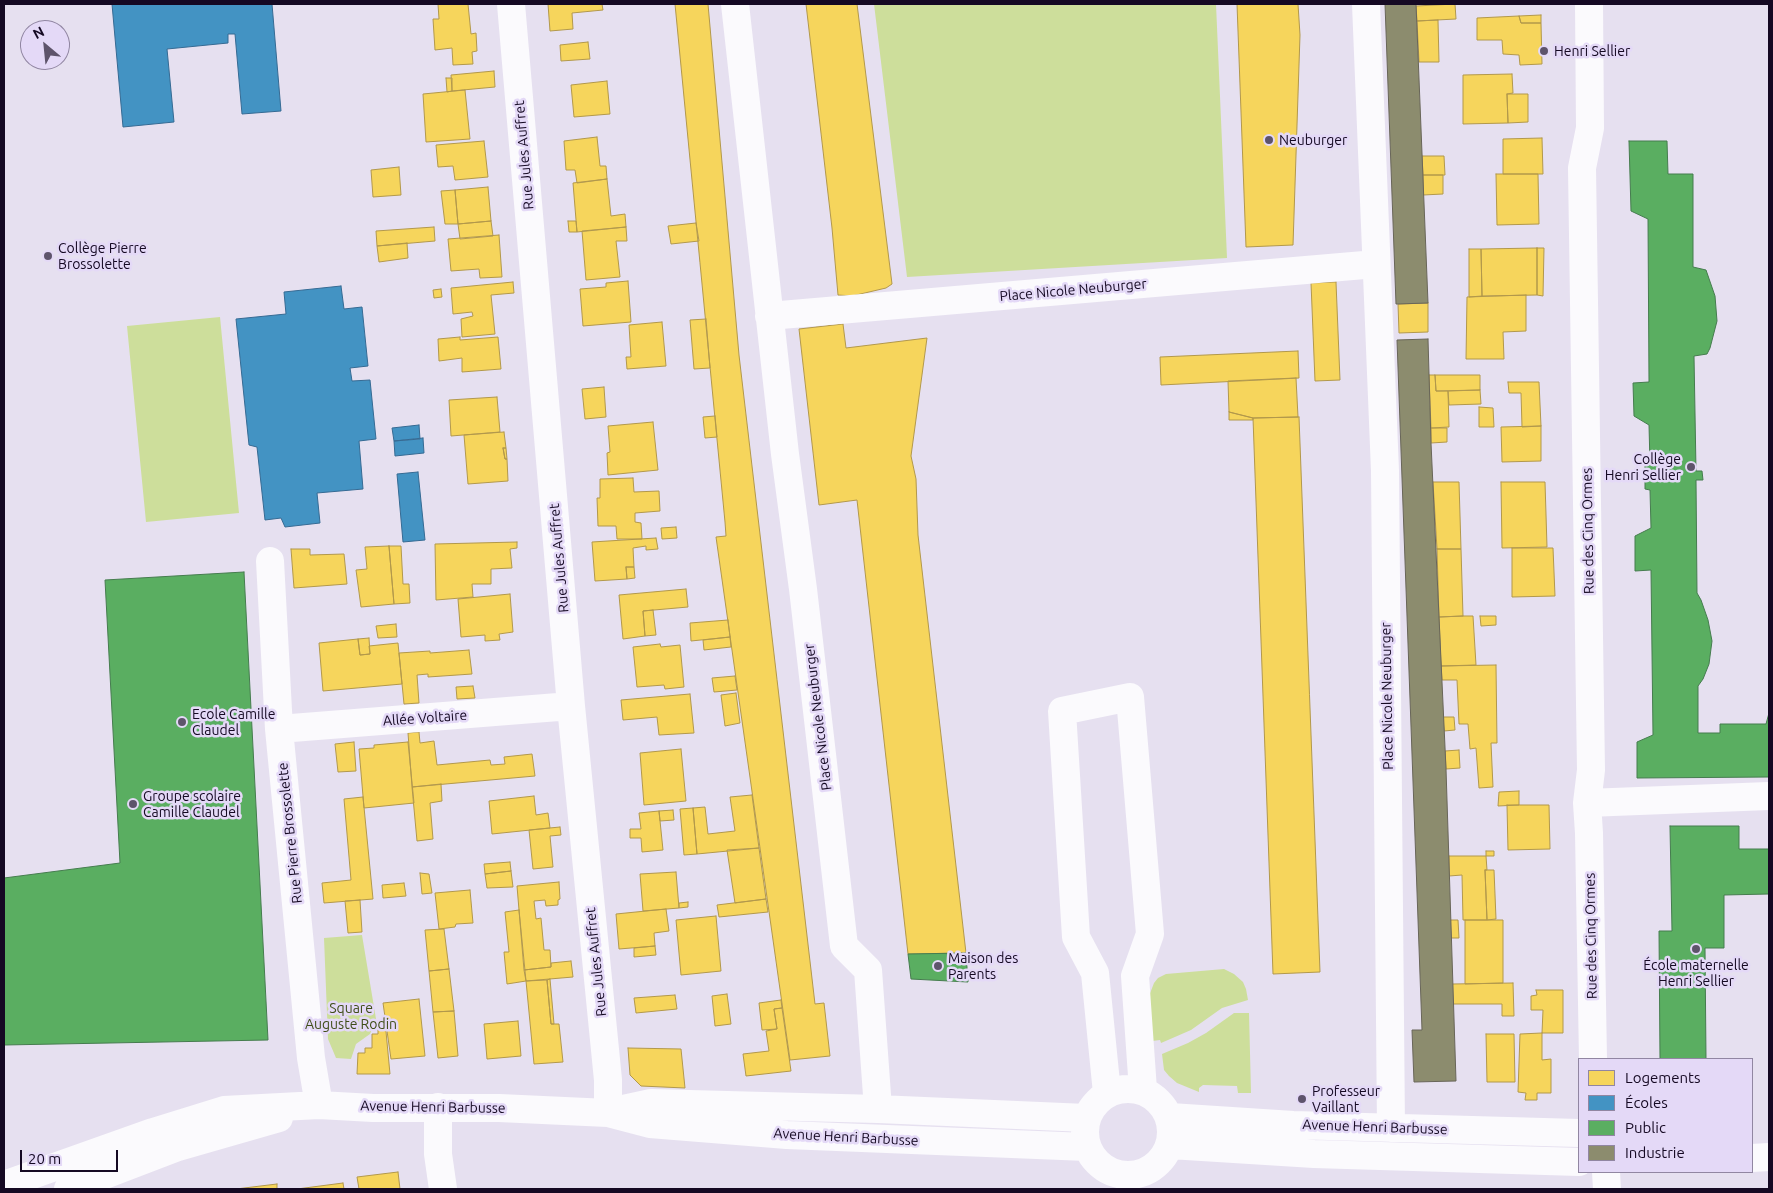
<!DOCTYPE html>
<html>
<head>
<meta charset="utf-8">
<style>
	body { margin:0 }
	#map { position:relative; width:1773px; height:1193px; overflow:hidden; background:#e6e0f0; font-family:Ubuntu,sans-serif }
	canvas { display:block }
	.frame { position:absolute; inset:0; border:5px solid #150923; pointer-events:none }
	.legend { position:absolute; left:1578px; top:1058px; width:175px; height:115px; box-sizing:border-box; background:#e4d9f7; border:1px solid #9186a2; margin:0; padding:6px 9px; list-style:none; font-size:15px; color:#150923 }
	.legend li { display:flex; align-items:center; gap:10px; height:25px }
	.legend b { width:25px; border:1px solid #9186a2 }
	.north { position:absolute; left:20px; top:20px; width:50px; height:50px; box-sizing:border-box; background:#e4d9f7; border:1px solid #9186a2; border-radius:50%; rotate:332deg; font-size:14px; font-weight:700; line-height:20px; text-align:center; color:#150923 }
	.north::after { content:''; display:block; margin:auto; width:18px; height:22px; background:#5e546b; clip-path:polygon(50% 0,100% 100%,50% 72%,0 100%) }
	.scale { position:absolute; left:20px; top:1150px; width:98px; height:22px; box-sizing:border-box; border:2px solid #150923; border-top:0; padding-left:6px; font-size:15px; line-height:18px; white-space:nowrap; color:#150923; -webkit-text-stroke:4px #e4d9f7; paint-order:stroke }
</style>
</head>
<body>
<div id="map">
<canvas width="1773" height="1193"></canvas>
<div class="frame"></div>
<ul class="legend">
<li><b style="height:14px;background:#f6d55c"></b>Logements</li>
<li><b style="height:14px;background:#4393c3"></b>Écoles</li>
<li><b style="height:14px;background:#5aae61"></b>Public</li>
<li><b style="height:14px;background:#8c8c6e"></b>Industrie</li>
</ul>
<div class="north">N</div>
<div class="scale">20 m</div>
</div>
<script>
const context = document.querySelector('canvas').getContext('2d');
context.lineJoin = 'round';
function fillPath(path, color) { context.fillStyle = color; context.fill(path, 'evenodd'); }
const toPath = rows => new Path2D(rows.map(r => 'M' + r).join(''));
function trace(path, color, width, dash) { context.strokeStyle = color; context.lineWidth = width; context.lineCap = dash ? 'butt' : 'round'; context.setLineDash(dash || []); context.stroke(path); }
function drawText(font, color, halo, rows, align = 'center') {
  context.font = font + ' Ubuntu,sans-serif'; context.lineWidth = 5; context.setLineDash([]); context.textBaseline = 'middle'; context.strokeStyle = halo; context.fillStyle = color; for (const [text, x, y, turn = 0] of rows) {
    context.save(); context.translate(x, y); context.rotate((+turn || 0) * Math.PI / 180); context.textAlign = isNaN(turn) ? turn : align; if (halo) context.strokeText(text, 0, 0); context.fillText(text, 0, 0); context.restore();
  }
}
const green = toPath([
	[874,4,1216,4,1227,258,907,277],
	[220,317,239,513,146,522,127,326],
	[362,935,376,1019,370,1034,356,1044,351,1059,336,1058,328,1039,324,938],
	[1224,969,1234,974,1243,982,1246,989,1248,1000,1222,1008,1191,1030,1168,1040,1161,1043,1160,1040,1152,1041,1149,996,1154,983,1158,978,1166,974],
	[1234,1013,1249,1013,1251,1093,1238,1093,1237,1086,1203,1085,1199,1088,1199,1092,1177,1083,1169,1076,1164,1070,1162,1054,1188,1043,1206,1033]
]);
const homes = toPath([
	[438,4,468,4,471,34,476,33,477,51,472,52,473,64,453,65,452,48,435,50,433,19,439,19,438,4],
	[548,4,602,4,603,10,572,13,573,29,550,31,548,4],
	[675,4,708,4,739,355,815,1004,824,1003,830,1056,790,1060,716,537,726,536,725,522,675,4],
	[806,4,857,4,892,284,886,288,852,296,838,295,832,228,806,4],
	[1237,4,1298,4,1300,35,1293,245,1246,247,1237,4],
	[1455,4,1456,19,1417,21,1416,6,1455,4],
	[1541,15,1541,23,1521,23,1519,16,1541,15],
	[1519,16,1521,23,1541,23,1542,64,1520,65,1519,55,1503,54,1502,40,1477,40,1477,18,1519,16],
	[1438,20,1439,62,1419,62,1417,21,1438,20],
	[588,42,590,59,561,61,560,45,588,42],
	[494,71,495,87,452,91,451,75,494,71],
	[1512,74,1513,93,1507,94,1508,123,1463,124,1463,75,1512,74],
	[446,78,452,78,452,91,447,92,446,78],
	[607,81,610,114,574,117,571,85,607,81],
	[465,90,470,139,426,142,423,94,465,90],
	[1507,94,1528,94,1528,122,1508,123,1507,94],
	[597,137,600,166,606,166,607,179,577,183,575,170,566,170,564,141,597,137],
	[1542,138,1543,174,1503,174,1503,139,1542,138],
	[484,141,488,177,455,180,453,166,438,167,436,145,484,141],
	[1422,156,1444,156,1445,175,1423,175,1422,156],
	[399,167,401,195,373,197,371,170,399,167],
	[1496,174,1538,174,1539,224,1497,225,1496,174],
	[1423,175,1443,175,1443,194,1423,195,1423,175],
	[607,179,611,216,625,214,626,227,577,232,573,183,607,179],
	[488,187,491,221,458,224,455,190,488,187],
	[455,190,458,224,445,224,441,191,455,190],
	[491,221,493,236,460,239,458,224,491,221],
	[568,221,576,221,577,232,569,232,568,221],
	[696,223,699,241,671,244,668,226,696,223],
	[434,227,435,241,377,246,376,231,434,227],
	[626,227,627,241,616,241,620,277,586,280,582,231,626,227],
	[499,235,502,277,480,278,479,269,451,271,448,239,499,235],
	[407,243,408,258,379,262,377,246,407,243],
	[1537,248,1537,295,1482,296,1481,249,1537,248],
	[1537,248,1544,248,1543,296,1537,295,1537,248],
	[1469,249,1481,249,1482,296,1469,297,1469,249],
	[628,281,631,322,583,326,580,289,606,287,606,283,628,281],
	[513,282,514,293,491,295,495,334,462,337,461,319,473,316,472,312,453,314,451,288,513,282],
	[1336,282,1340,380,1315,381,1311,283,1336,282],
	[441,289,442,297,434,298,433,290,441,289],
	[1526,295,1526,331,1503,332,1504,359,1466,359,1467,297,1526,295],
	[1428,303,1428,332,1399,333,1398,304,1428,303],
	[706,319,710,368,694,369,690,320,706,319],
	[662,322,666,366,627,369,626,357,631,357,629,325,662,322],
	[843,324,846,348,927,338,911,456,916,479,918,535,966,953,908,954,857,500,819,505,799,329,843,324],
	[460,337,460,340,498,337,501,369,462,372,462,358,439,361,438,339,460,337],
	[1298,351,1299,378,1161,385,1160,357,1298,351],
	[1429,375,1435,375,1436,391,1448,391,1449,427,1431,428,1429,375],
	[1435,375,1480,375,1480,390,1436,391,1435,375],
	[1296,378,1298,417,1253,418,1229,412,1228,381,1296,378],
	[1508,382,1539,382,1541,426,1522,427,1521,393,1509,393,1508,382],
	[604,387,606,417,585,419,582,389,604,387],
	[1480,390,1481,404,1449,405,1448,391,1480,390],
	[497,397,500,432,451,436,449,400,497,397],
	[1479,407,1493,408,1494,427,1479,427,1479,407],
	[1229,412,1253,418,1253,420,1229,420,1229,412],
	[715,416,717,437,705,438,703,417,715,416],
	[1299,417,1320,972,1273,974,1253,418,1299,417],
	[653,422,658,470,608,475,607,453,610,452,608,426,653,422],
	[1541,426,1541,461,1502,462,1501,427,1541,426],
	[1431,428,1447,428,1447,442,1431,443,1431,428],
	[504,432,506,448,503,448,505,459,507,459,508,481,468,484,464,435,504,432],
	[503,448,506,448,507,459,505,459,503,448],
	[633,478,634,492,659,491,660,511,635,513,635,522,641,523,642,539,617,539,616,526,598,526,597,498,600,498,600,479,633,478],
	[1433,482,1459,482,1461,549,1437,549,1433,482],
	[1501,482,1545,482,1547,547,1502,548,1501,482],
	[676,527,677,538,662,539,661,528,676,527],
	[656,538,658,549,646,550,646,546,633,548,634,567,626,567,627,579,595,581,592,542,656,538],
	[517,542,517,548,510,549,512,568,491,569,491,584,472,584,473,597,436,600,435,544,517,542],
	[389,546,394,604,361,607,356,570,367,569,365,547,389,546],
	[389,546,401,546,403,584,409,584,410,603,394,604,389,546],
	[1512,548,1553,548,1555,596,1512,597,1512,548],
	[291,549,310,549,310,555,344,554,347,584,294,588,291,549],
	[1437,549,1461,549,1463,616,1439,617,1437,549],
	[626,567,634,567,635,578,627,579,626,567],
	[686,589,688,607,643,611,645,636,623,639,619,595,686,589],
	[510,594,513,632,499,634,500,640,485,641,485,635,461,637,458,599,510,594],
	[653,610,656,635,645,636,643,611,653,610],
	[1463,616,1473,616,1476,665,1441,666,1439,617,1463,616],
	[1480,616,1496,616,1496,625,1481,626,1480,616],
	[728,620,730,637,691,641,690,623,728,620],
	[396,624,397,637,378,638,376,626,396,624],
	[730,637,731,647,704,650,703,640,730,637],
	[369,638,370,654,360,655,358,639,369,638],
	[358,639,360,655,370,654,369,646,398,643,402,684,323,691,319,643,358,639],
	[660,644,661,647,680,645,684,687,665,689,664,685,637,687,633,647,660,644],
	[469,650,472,674,428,677,428,674,417,675,419,703,404,704,399,653,430,651,430,653,469,650],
	[1496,665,1497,743,1491,743,1493,787,1479,788,1476,748,1470,749,1468,724,1459,724,1457,680,1442,680,1441,666,1496,665],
	[735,676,737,690,714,692,712,678,735,676],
	[473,686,475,698,457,699,456,687,473,686],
	[736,693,740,723,725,726,721,695,736,693],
	[690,694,694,733,659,735,657,717,623,720,621,700,690,694],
	[1443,717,1454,717,1455,730,1444,731,1443,717],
	[419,732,420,743,434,741,437,765,490,760,491,765,505,764,504,757,532,754,535,776,412,787,408,733,419,732],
	[354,742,356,771,338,772,335,744,354,742],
	[408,742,414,803,364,808,359,749,374,748,374,745,408,742],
	[681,749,686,801,644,805,640,753,681,749],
	[1459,750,1460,768,1446,769,1445,751,1459,750],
	[441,784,442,801,430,803,433,839,417,841,412,787,441,784],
	[1519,791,1519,805,1498,806,1499,792,1519,791],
	[752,795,759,848,697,854,693,808,705,807,708,834,735,831,730,797,752,795],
	[534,796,536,815,548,813,550,828,492,834,489,801,534,796],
	[363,797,373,899,324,903,322,883,351,880,344,799,363,797],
	[1507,805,1549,805,1550,849,1508,850,1507,805],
	[693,808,697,854,684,855,680,809,693,808],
	[673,810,674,820,660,821,659,811,673,810],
	[659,811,663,850,642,852,641,838,630,838,630,829,641,829,639,813,659,811],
	[560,827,561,835,550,836,553,867,533,869,529,830,560,827],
	[759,848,766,899,735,903,727,850,759,848],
	[1486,851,1494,851,1494,856,1486,856,1486,851],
	[1449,856,1486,856,1487,870,1485,870,1487,920,1463,920,1462,875,1449,876,1449,856],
	[510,862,511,871,485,874,484,864,510,862],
	[1485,870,1494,870,1496,919,1487,920,1485,870],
	[511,871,513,887,487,888,485,874,511,871],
	[676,872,679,908,643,911,640,874,676,872],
	[420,873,429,874,432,893,422,894,420,873],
	[559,882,560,899,558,900,558,905,546,906,545,900,534,901,536,919,541,918,544,950,550,950,551,967,524,970,517,886,559,882],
	[404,883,406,896,383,898,382,885,404,883],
	[470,890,473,923,456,924,455,927,439,929,435,893,470,890],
	[766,899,768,912,719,917,717,905,766,899],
	[360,900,362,932,348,933,345,901,360,900],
	[688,902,688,907,679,908,679,903,688,902],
	[666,909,669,931,654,933,655,946,619,949,616,914,666,909],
	[519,910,526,981,507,984,504,952,509,952,505,912,519,910],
	[716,916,721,971,681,975,676,920,716,916],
	[1450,920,1458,920,1459,938,1451,938,1450,920],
	[1465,920,1503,920,1503,983,1465,984,1465,920],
	[444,929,449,969,429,971,425,930,444,929],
	[655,946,656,955,634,957,634,948,655,946],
	[571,961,573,977,526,981,524,970,551,967,551,963,571,961],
	[449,969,454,1011,433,1012,429,971,449,969],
	[550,979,554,1024,551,1024,547,980,550,979],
	[547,980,551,1024,559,1024,563,1062,534,1064,526,981,547,980],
	[1513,983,1514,1016,1502,1016,1502,1004,1453,1004,1452,984,1513,983],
	[1536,990,1563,990,1563,1033,1542,1033,1543,1010,1531,1010,1531,996,1537,995,1536,990],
	[727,994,731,1024,715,1026,712,996,727,994],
	[675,995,677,1009,636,1013,634,998,675,995],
	[419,999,425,1056,391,1059,383,1003,419,999],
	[781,1000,782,1008,774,1009,777,1029,762,1030,759,1003,781,1000],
	[782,1008,791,1071,746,1076,743,1054,769,1051,766,1031,777,1029,774,1009,782,1008],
	[454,1011,458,1056,438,1058,433,1012,454,1011],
	[378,1021,385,1021,390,1074,357,1074,358,1053,365,1053,365,1048,372,1048,372,1034,378,1034,378,1021],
	[518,1021,521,1056,487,1059,484,1024,518,1021],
	[1542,1033,1542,1060,1551,1059,1551,1093,1537,1093,1537,1100,1525,1100,1526,1093,1518,1092,1520,1034,1542,1033],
	[1486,1034,1514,1034,1515,1082,1487,1082,1486,1034],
	[628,1048,681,1049,685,1088,641,1086,630,1075,628,1048],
	[398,1172,400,1189,359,1189,357,1177,398,1172],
	[343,1183,344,1189,297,1189,343,1183],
	[277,1184,277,1189,236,1189,277,1184]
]);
const schools = toPath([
	[112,4,272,4,281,111,242,114,235,34,228,34,228,43,167,49,174,122,123,127,112,4],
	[341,286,344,309,362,307,368,366,350,368,352,381,370,380,376,439,359,441,363,489,317,493,320,523,285,527,281,518,265,520,257,447,249,445,236,319,286,314,284,292,341,286],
	[419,425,420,439,394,441,392,428,419,425],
	[423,438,424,453,395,456,394,441,423,438],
	[418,472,425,540,403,542,397,474,418,472],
	[220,841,223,868,217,869,214,842,220,841]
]);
const public = toPath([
	[1629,141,1667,141,1668,174,1693,174,1693,267,1706,270,1715,296,1717,321,1710,348,1707,354,1694,356,1696,471,1702,471,1703,480,1696,480,1697,593,1701,600,1708,620,1712,641,1709,664,1703,679,1698,686,1698,733,1720,733,1720,724,1766,724,1769,713,1769,777,1637,778,1637,742,1653,735,1651,570,1635,571,1635,536,1651,528,1650,490,1645,489,1645,466,1650,464,1649,425,1634,416,1633,383,1649,382,1648,219,1631,211,1629,141],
	[244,572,268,1040,4,1045,4,878,120,863,105,580,244,572],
	[1670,826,1739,826,1739,849,1769,849,1769,894,1724,895,1724,948,1705,948,1706,1059,1660,1059,1659,931,1672,931,1670,826],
	[966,953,968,982,911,979,908,954,966,953]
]);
const industry = toPath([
	[1385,4,1416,4,1428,303,1396,304,1385,4],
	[1428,339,1431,443,1446,769,1456,1081,1414,1082,1412,1030,1422,1030,1397,340,1428,339]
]);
const minor = toPath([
	[511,4,571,706,608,1080,608,1113],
	[735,4,785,454,803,589,844,946,868,970,878,1109],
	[1366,4,1385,471,1391,1128],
	[1589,4,1590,128,1582,168,1591,770,1587,803,1589,833,1593,1059],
	[769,316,1376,264],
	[270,561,279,729,311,1058,319,1105],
	[279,729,571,706],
	[1587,803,1769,796],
	'1085 1132a43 43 0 1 1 86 0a43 43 0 1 1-86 0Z',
	[1107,1093,1095,973,1076,937,1062,711,1130,697,1150,934,1135,976,1143,1090],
	[438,1107,438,1154,443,1189],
	[614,1111,651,1103,878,1109,1086,1118],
	[1170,1117,1293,1125,1579,1133],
	[1170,1145,1314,1154,1579,1162],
	[1752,1158,1769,1157],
	[1606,1172,1607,1189],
	[4,1185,153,1132,224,1110,319,1105,373,1108,499,1108,608,1113,650,1124,787,1135,1087,1147],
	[68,1189,178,1147,279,1118]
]);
const markers = [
	[1544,51,5,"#5e546b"],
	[1269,140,5,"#5e546b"],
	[48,256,5,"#5e546b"],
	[1691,467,5,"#5e546b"],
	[182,722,5,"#5e546b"],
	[133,804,5,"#5e546b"],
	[1696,949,5,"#5e546b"],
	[938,966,5,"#5e546b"],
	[1302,1099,5,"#5e546b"]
];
const poiNames = [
	["Henri Sellier",1554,51],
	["Neuburger",1279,140],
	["Collège Pierre",58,248],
	["Brossolette",58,264],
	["Collège",1681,459,"right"],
	["Henri Sellier",1681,475,"right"],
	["Ecole Camille",192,714],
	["Claudel",192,730],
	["Groupe scolaire",143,796],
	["Camille Claudel",143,812],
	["Maison des",948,958],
	["Parents",948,974],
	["École maternelle",1696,965,"center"],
	["Henri Sellier",1696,981,"center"],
	["Professeur",1312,1091],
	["Vaillant",1312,1107]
];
const streetNames = [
	["Rue Jules Auffret",524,155,-95],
	["Place Nicole Neuburger",1073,290,-5],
	["Rue des Cinq Ormes",1588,531,-91],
	["Rue Jules Auffret",559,558,-95],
	["Place Nicole Neuburger",1387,696,-91],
	["Place Nicole Neuburger",818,717,-97],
	["Allée Voltaire",425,718,-4],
	["Rue Pierre Brossolette",290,833,-96],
	["Rue des Cinq Ormes",1591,936,-91],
	["Rue Jules Auffret",596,962,-96],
	["Avenue Henri Barbusse",433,1107,1],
	["Avenue Henri Barbusse",1375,1127,2],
	["Avenue Henri Barbusse",846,1137,3]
];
const parkNames = [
	["Square",351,1008],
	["Auguste Rodin",351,1024]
];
fillPath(green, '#cdde9b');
fillPath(homes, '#f6d55c');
trace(homes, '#b2984b', 1);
fillPath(schools, '#4393c3');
trace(schools, '#356a93', 1);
fillPath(public, '#5aae61');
trace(public, '#457c4e', 1);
fillPath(industry, '#8c8c6e');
trace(industry, '#686558', 1);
trace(minor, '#fbfafd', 28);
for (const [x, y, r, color] of markers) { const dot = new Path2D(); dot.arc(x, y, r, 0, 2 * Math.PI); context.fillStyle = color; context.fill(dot); trace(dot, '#e4d9f7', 2); }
drawText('14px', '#150923', '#e4d9f7', poiNames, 'left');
drawText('14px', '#150923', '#e4d9f7', streetNames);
drawText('14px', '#3f4d18', '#e4d9f7', parkNames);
</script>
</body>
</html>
